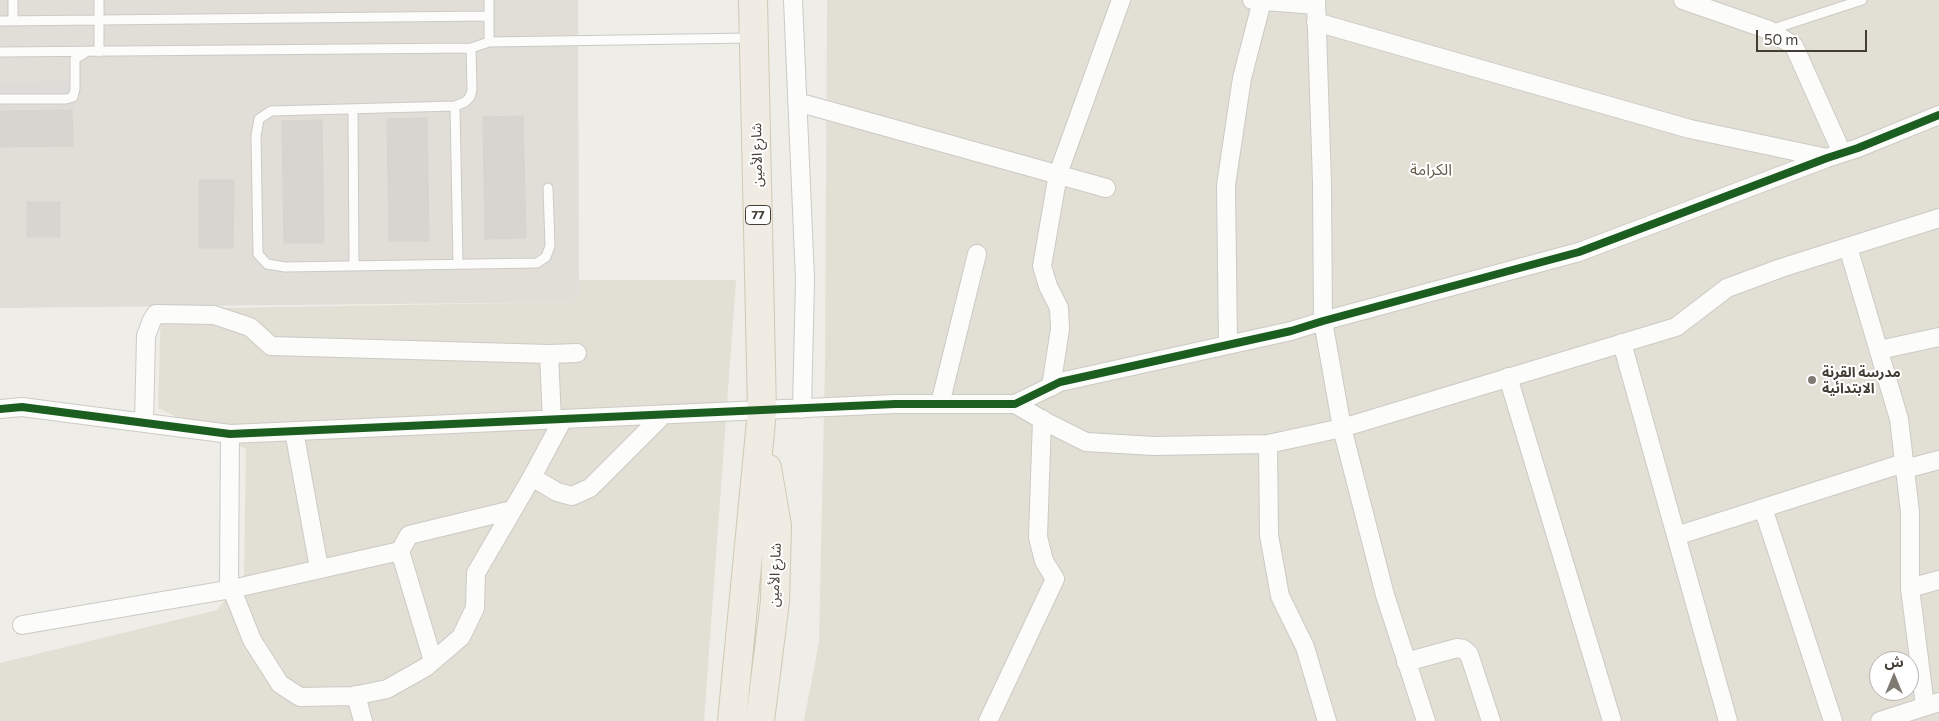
<!DOCTYPE html>
<html>
<head>
<meta charset="utf-8">
<style>
	body { margin:0 }
	#map { position:relative; width:1939px; height:721px; overflow:hidden; background:#eeede7; font-family:Commissioner,"Noto Sans Arabic",sans-serif }
	canvas { display:block }
	.north { position:absolute; left:1869px; top:651px; width:50px; height:50px; box-sizing:border-box; background:#fff; border:1px solid #b4b2ae; border-radius:50%; rotate:0deg; font-size:14px; font-weight:700; line-height:20px; text-align:center; color:#433e35 }
	.north::after { content:''; display:block; margin:auto; width:18px; height:22px; background:#7f7b73; clip-path:polygon(50% 0,100% 100%,50% 72%,0 100%) }
	.scale { position:absolute; left:1756px; top:30px; width:111px; height:22px; box-sizing:border-box; border:2px solid #433e35; border-top:0; padding-left:6px; font-size:15px; line-height:18px; white-space:nowrap; color:#433e35; -webkit-text-stroke:4px #fff; paint-order:stroke }
</style>
</head>
<body>
<div id="map">
<canvas width="1939" height="721"></canvas>
<div class="north">ش</div>
<div class="scale">50 m</div>
</div>
<script>
const context = document.querySelector('canvas').getContext('2d');
context.lineJoin = 'round';
function fillPath(path, color) { context.fillStyle = color; context.fill(path, 'evenodd'); }
const toPath = rows => new Path2D(rows.map(r => 'M' + r).join(''));
function trace(path, color, width, dash) { context.strokeStyle = color; context.lineWidth = width; context.lineCap = dash ? 'butt' : 'round'; context.setLineDash(dash || []); context.stroke(path); }
function drawText(font, color, halo, rows, align = 'center') {
  context.font = font + ' Commissioner,"Noto Sans Arabic",sans-serif'; context.lineWidth = 4; context.setLineDash([]); context.textBaseline = 'middle'; context.strokeStyle = halo; context.fillStyle = color; for (const [text, x, y, turn = 0] of rows) {
    context.save(); context.translate(x, y); context.rotate((+turn || 0) * Math.PI / 180); context.textAlign = isNaN(turn) ? turn : align; if (halo) context.strokeText(text, 0, 0); context.fillText(text, 0, 0); context.restore();
  }
}
const residential = toPath([
	[827,0,1939,0,1939,721,804,721,819,642,825,368],
	[1879,661,1909,661,1909,691,1879,691],
	[579,280,736,280,704,721,0,721,0,663,217,610,244,577,246,449,158,408,161,309,579,302]
]);
const industrial = toPath([
	[0,0,578,0,579,302,0,308]
]);
const parking = toPath([
	[74,81,74,111,0,111,0,82]
]);
const building = toPath([
	[72,110,73,146,0,147,0,111,72,110],
	[523,116,526,238,485,239,483,117,523,116],
	[427,118,429,241,389,241,387,119,427,118],
	[322,120,324,243,284,243,282,121,322,120],
	[199,180,234,180,233,248,199,248,199,180],
	[27,202,60,202,60,237,27,237,27,202]
]);
const service = toPath([
	[13,0,13,21],
	[99,0,99,52],
	[0,21,489,16],
	[1770,30,1862,0],
	[489,42,489,0],
	[0,52,471,48],
	[0,99,66,99,73,97,75,89,75,59,85,53],
	[455,106,458,264],
	[353,109,354,266],
	[548,188,550,246,546,257,537,263,285,267,267,264,258,254,256,136,259,119,271,111,455,106,465,102,470,97,472,90,471,48,489,42,751,38]
]);
const minor = toPath([
	[793,0,805,279,802,409],
	[1252,0,1316,5],
	[1316,0,1322,183,1323,321,1342,428,1385,595,1426,721],
	[1683,0,1769,30,1794,46,1842,153],
	[1316,22,1690,129,1827,158],
	[797,102,1106,188],
	[1848,247,1899,419,1910,512,1910,588,1925,706],
	[1622,343,1728,721],
	[1228,345,1226,185,1242,78,1262,1],
	[1879,350,1939,337],
	[549,354,552,420],
	[1508,377,1612,721],
	[1051,387,1060,329,1059,308,1048,286,1042,266,1058,174,1121,0],
	[940,404,977,254],
	[1015,404,1048,423,1086,442,1154,446,1268,444,1342,428,1676,327,1727,288,1781,268,1939,218],
	[0,409,22,407,230,434,895,404,1015,404,1060,382,1291,331,1323,321,1579,252,1827,158,1858,148,1939,115],
	[144,423,146,336,152,320,156,314,214,315,250,327,271,346,549,354,577,353],
	[294,431,319,568],
	[230,434,229,582,252,640,280,684,300,697,353,696,387,689,426,667,461,637,475,608,476,573,532,477,563,419],
	[1268,444,1269,535,1280,596,1305,647,1327,721],
	[1905,469,1939,460],
	[532,477,557,492,572,496,590,488,663,415],
	[1763,508,1833,721],
	[1676,536,1904,463],
	[400,551,433,661],
	[1910,588,1939,580],
	[22,625,232,589,400,551,409,535,512,510],
	[1406,662,1457,648,1463,649,1469,654,1491,721],
	[356,695,363,721],
	[988,721,1055,579,1044,561,1038,537,1042,419],
	[1880,721,1939,702]
]);
const primary = toPath([
	[732,721,762,411,753,0],
	[760,721,775,601,777,526,767,468]
]);
const cycleway = toPath([
	[0,409,22,407,230,434,895,404,1015,404,1060,382,1291,331,1323,321,1579,252,1827,158,1858,148,1939,115]
]);
const markers = [
	[1812,380,5,"#7f7b73"]
];
const shields = [
	[758,215,25]
];
const shieldNames = [
	["77",758,215]
];
const streetNames = [
	["شارع الأمين",757,155,-91],
	["شارع الأمين",775,575,-88]
];
const poiNames = [
	["مدرسة القرنة",1822,372],
	["الابتدائية",1822,388]
];
const quarterNames = [
	["الكرامة",1431,170]
];
fillPath(residential, '#e2dfd5');
fillPath(industrial, '#e1ded8');
fillPath(parking, '#dddcd8');
fillPath(building, '#d7d5d0');
trace(building, '#d6d4cd', 1);
trace(service, '#cccac5', 11);
trace(minor, '#cccac5', 20);
trace(primary, '#d0c9b6', 30);
trace(service, '#fcfcfb', 9);
trace(minor, '#fcfcfb', 18);
trace(primary, '#f0ece3', 28);
trace(cycleway, '#1b5e20', 8);
for (const [x, y, r, color] of markers) { const dot = new Path2D(); dot.arc(x, y, r, 0, 2 * Math.PI); context.fillStyle = color; context.fill(dot); trace(dot, '#fff', 2); }
for (const [x, y, w] of shields) { const box = new Path2D(); box.roundRect(x - w / 2, y - 9.5, w, 19, 4); context.fillStyle = '#fff'; context.fill(box); trace(box, '#433e35', 1); }
drawText('bold 12px', '#433e35', null, shieldNames);
drawText('14px', '#433e35', '#fff', streetNames);
drawText('bold 14px', '#433e35', '#fff', poiNames, 'left');
drawText('16px', '#665c4c', '#fff', quarterNames);
</script>
</body>
</html>
